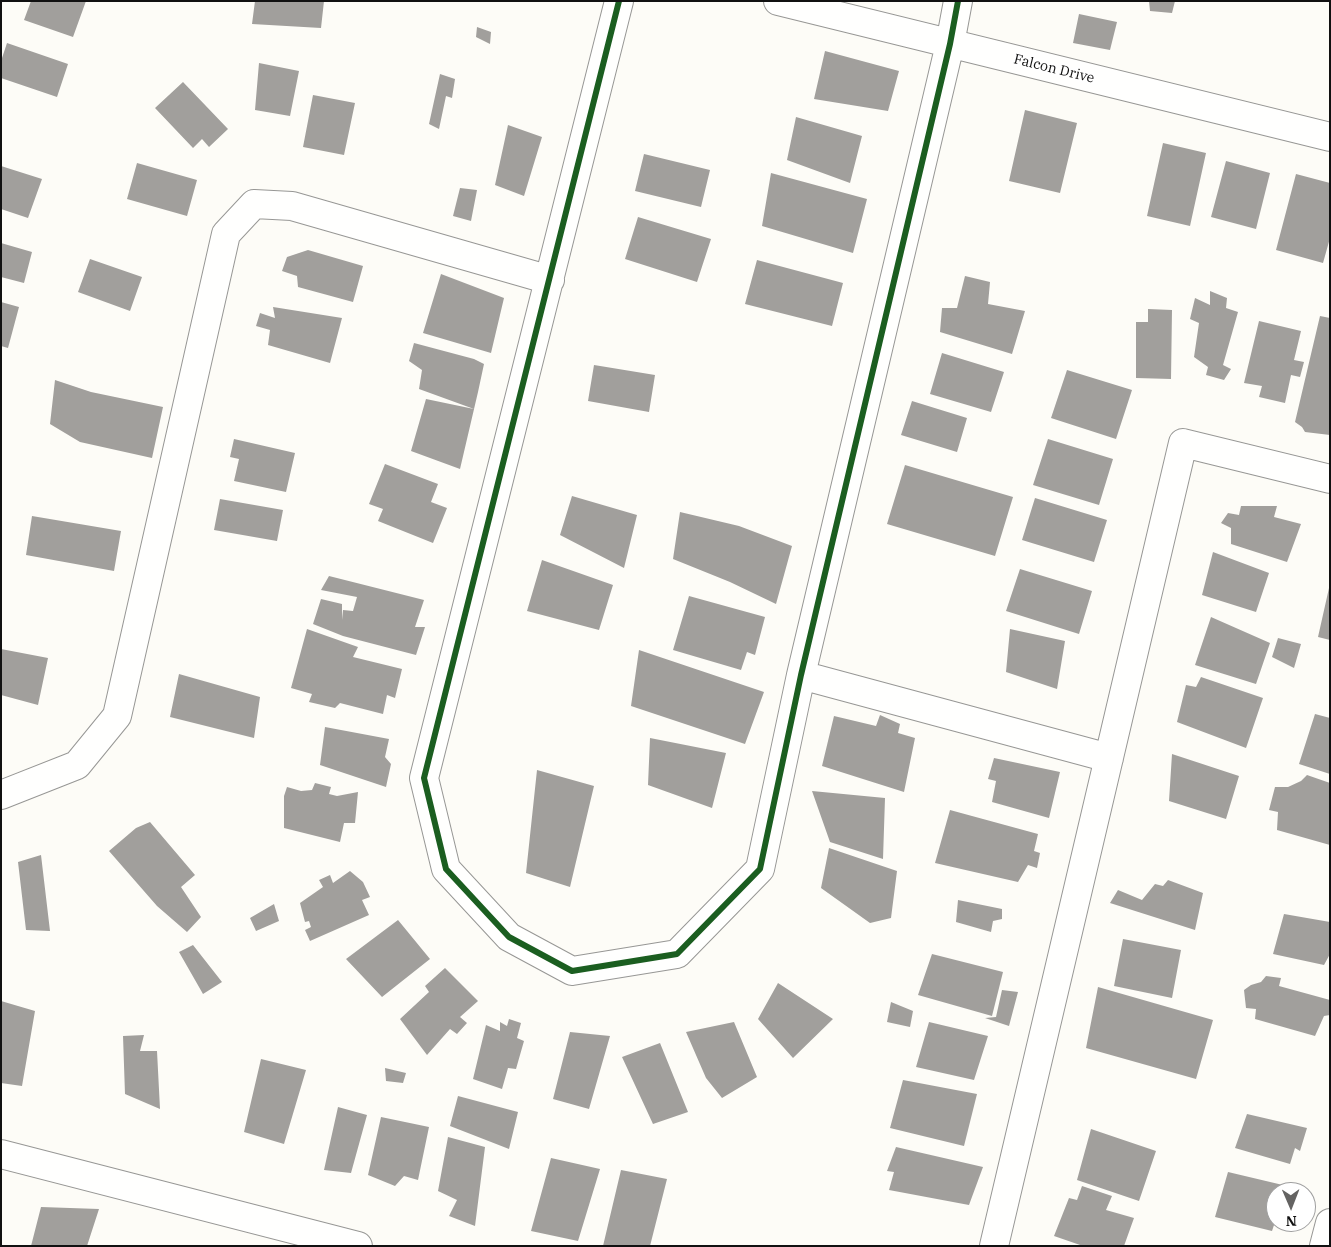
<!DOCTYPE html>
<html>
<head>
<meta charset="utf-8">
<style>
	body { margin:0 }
	#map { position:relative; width:1331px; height:1247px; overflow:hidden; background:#fdfcf7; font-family:"IBM Plex Serif",serif }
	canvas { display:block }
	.frame { position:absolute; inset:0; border:2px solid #111; pointer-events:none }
	.north { position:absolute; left:1266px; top:1182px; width:50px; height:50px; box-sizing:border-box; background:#fff; border:1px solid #a0a0a0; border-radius:50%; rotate:179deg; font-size:14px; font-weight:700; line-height:20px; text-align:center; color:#111 }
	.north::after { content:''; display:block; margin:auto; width:18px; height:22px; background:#646362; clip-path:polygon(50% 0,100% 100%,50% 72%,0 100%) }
</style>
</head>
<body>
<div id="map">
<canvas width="1331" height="1247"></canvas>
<div class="frame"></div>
<div class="north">N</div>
</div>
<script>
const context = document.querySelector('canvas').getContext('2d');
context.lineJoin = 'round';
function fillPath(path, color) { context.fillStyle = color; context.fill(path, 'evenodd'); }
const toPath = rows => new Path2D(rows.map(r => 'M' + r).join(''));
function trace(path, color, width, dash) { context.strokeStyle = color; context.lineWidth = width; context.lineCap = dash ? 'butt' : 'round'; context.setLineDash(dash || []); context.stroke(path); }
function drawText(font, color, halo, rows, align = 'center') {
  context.font = font + ' "IBM Plex Serif",serif'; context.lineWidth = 5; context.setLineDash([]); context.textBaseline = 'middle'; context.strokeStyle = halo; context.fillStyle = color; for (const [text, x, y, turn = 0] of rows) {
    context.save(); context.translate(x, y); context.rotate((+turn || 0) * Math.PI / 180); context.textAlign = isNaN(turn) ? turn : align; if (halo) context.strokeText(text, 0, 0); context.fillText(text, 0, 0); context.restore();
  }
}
const building = toPath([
	[31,1,86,1,73,37,24,20],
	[255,1,324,1,321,28,252,24],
	[1149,1,1175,1,1172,13,1150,11],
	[1079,14,1117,22,1110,50,1073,43],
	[477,27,491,32,490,44,476,37],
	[7,43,68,64,57,97,1,78,1,61],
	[825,51,899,71,888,111,814,99],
	[259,63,299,71,290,116,255,110],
	[440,74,455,79,452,98,446,96,439,129,429,124],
	[183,82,228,129,209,147,202,139,193,148,155,108],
	[313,95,355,103,344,155,303,147],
	[1025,110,1077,123,1060,193,1009,181],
	[796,117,862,136,850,183,787,160],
	[508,125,542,137,524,196,495,185],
	[1163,143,1206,153,1190,226,1147,216],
	[644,154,710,170,701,207,635,191],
	[1226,161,1270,173,1256,229,1211,217],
	[137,163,197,180,187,216,127,199],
	[1,166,42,179,28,218,1,209],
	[771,173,867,199,853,253,762,226],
	[1296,174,1330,183,1330,238,1323,263,1276,250],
	[460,188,477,190,471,221,453,216],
	[638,217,711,239,697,282,625,259],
	[1,243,32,252,24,283,1,277],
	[308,250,363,266,353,302,298,287,297,276,282,271,287,257],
	[90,259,142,277,130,311,78,292],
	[757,260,843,283,832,326,745,304],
	[441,274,504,298,491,353,423,333],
	[965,276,990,282,988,304,1025,311,1012,354,940,332,942,308,957,308],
	[1210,291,1227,298,1226,308,1238,312,1223,365,1231,369,1224,380,1206,375,1208,367,1194,357,1199,323,1190,319,1195,298,1210,305],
	[1,302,19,307,8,348,1,346],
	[273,307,342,318,330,363,268,345,270,330,256,326,260,313,275,318],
	[1148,309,1172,310,1171,379,1136,378,1136,322,1148,322],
	[1320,316,1330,318,1330,435,1305,432,1302,427,1295,422],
	[1259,321,1301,331,1294,360,1304,362,1300,377,1291,375,1285,403,1259,397,1262,386,1244,383],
	[414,343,474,359,484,364,478,392,460,469,411,451,426,399,474,409,419,389,422,370,409,361],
	[942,353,1004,372,991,412,930,394],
	[594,365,655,375,649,412,588,401],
	[1067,370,1132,390,1116,439,1051,418],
	[55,380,91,392,163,407,152,458,80,442,50,424],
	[912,401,967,418,957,452,901,435],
	[234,439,295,453,286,492,234,481,239,459,230,457],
	[1048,439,1113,459,1099,505,1033,485],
	[385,464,438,484,431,502,447,508,433,543,378,521,383,509,369,504],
	[905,465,1013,497,995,556,887,524],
	[572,496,637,515,624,568,560,535],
	[1035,498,1107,520,1094,562,1022,540],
	[220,499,283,510,277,541,214,530],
	[1241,506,1277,506,1274,517,1301,524,1287,562,1231,544,1231,528,1221,523,1228,513,1239,515],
	[680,512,739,526,792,546,776,604,730,582,673,559],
	[32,516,121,531,114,571,26,555],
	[1213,552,1269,573,1256,612,1202,595],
	[542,560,613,585,599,630,527,611],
	[1020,569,1092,591,1079,634,1006,611],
	[329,576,424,600,415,627,425,627,416,655,343,636,313,624,321,599,342,604,342,620,343,610,353,611,357,597,321,590],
	[1329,588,1330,588,1330,640,1318,637],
	[689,596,765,617,755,655,747,652,741,670,673,650],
	[1211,617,1270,643,1256,684,1195,665],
	[307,629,358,647,353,657,402,669,395,698,387,695,383,714,340,703,335,708,309,702,312,694,291,688],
	[1010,629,1065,641,1057,689,1006,672],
	[1278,638,1301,644,1294,668,1272,657],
	[1,649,48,658,38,705,1,695],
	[639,650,764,692,745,744,631,706],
	[179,674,260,697,254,738,170,717],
	[1201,677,1263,698,1246,748,1177,722,1186,685,1196,687],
	[1315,714,1330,718,1330,774,1299,764],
	[880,715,900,724,898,733,915,738,904,792,822,766,834,716,876,726],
	[325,727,389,739,385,757,391,764,386,787,320,765],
	[650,738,726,753,712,808,648,785],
	[1172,754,1239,776,1226,819,1169,801],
	[994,758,1060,772,1049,818,992,802,996,781,988,779],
	[537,770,594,786,570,887,526,873],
	[1307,775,1330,783,1330,845,1277,830,1278,812,1269,810,1275,787,1288,787,1301,781],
	[315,783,331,787,329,794,337,796,358,792,355,823,344,823,340,842,284,828,284,796,287,787,301,791,312,790],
	[812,791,885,798,883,859,830,842],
	[950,810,1038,834,1034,851,1040,853,1037,868,1028,865,1018,882,935,863],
	[150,822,195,875,181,887,201,917,187,932,157,906,109,851,136,828],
	[829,848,897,871,891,918,870,923,821,888],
	[41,855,50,931,26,930,18,862],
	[350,871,363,882,370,897,362,900,369,915,310,941,305,930,311,927,309,921,305,922,300,903,323,887,319,880,330,875,333,883],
	[1168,880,1203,893,1195,930,1110,903,1118,890,1142,900,1155,884,1163,886],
	[958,900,1002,909,1002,919,993,921,991,932,956,922],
	[274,904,279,921,256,931,250,918],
	[1284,914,1330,922,1330,954,1324,965,1273,954],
	[398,920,430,959,382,997,346,959],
	[1123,939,1181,950,1172,998,1114,986],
	[193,945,222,982,203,994,179,952],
	[932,954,1003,972,992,1016,918,995],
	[445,968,478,1001,460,1017,467,1023,457,1034,450,1029,427,1055,400,1019,429,992,425,986],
	[1266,976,1281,978,1279,986,1330,1000,1330,1015,1324,1016,1315,1036,1255,1019,1256,1009,1246,1008,1244,990,1251,985,1261,982],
	[778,983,833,1019,793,1058,758,1019],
	[1098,987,1213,1020,1196,1079,1086,1048],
	[1002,990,1018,992,1009,1026,985,1018,996,1017],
	[1,1001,35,1011,22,1086,1,1083],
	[891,1002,913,1011,910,1027,887,1022],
	[509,1019,521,1023,517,1038,524,1041,516,1069,508,1068,502,1089,473,1079,486,1025,500,1031,500,1022,507,1026],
	[734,1022,757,1077,722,1098,706,1078,686,1032],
	[929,1022,988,1036,974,1080,916,1067],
	[570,1032,610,1036,589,1109,553,1099],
	[144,1035,140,1051,157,1051,160,1109,125,1094,123,1036],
	[660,1043,688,1112,653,1124,622,1057],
	[261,1059,306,1070,284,1144,244,1132],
	[385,1068,406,1073,403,1083,386,1081],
	[903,1080,977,1094,964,1146,890,1128],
	[458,1096,518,1112,509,1149,450,1126],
	[338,1107,367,1115,351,1173,324,1170],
	[1247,1114,1307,1128,1300,1151,1295,1148,1290,1164,1235,1148],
	[381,1117,429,1127,418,1180,404,1176,395,1186,368,1175],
	[1091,1129,1156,1151,1139,1201,1077,1180],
	[448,1137,485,1147,475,1226,449,1216,457,1200,438,1191],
	[896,1147,983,1167,969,1205,889,1190,894,1172,887,1171],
	[551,1158,600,1169,578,1241,531,1231],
	[621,1170,667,1179,650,1246,603,1246],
	[1228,1172,1287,1186,1285,1192,1276,1192,1276,1219,1272,1231,1215,1217],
	[1082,1186,1112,1196,1106,1210,1134,1218,1124,1246,1083,1246,1054,1236,1069,1198,1077,1200],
	[41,1207,99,1209,87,1246,31,1246]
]);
const minor = toPath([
	[619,1,424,778,446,869,509,937,572,971,677,954,760,869,801,675,950,44,958,1],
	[778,1,1330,137],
	[801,675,1109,758],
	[1,795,77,765,117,716,226,234,254,204,292,206,550,280],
	[1,1154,358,1246],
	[994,1246,1183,443,1330,479],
	[1324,1246,1330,1223]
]);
const cycleway = toPath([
	[619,1,424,778,446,869,509,937,572,971,677,954,760,869,801,675,950,44,958,1]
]);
const streetNames = [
	["Falcon Drive",1054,69,14]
];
fillPath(building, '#a19f9c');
trace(minor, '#979795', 30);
trace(minor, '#fffffe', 28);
trace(cycleway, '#1b5e20', 6);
drawText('14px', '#111', '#fff', streetNames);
</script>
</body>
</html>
